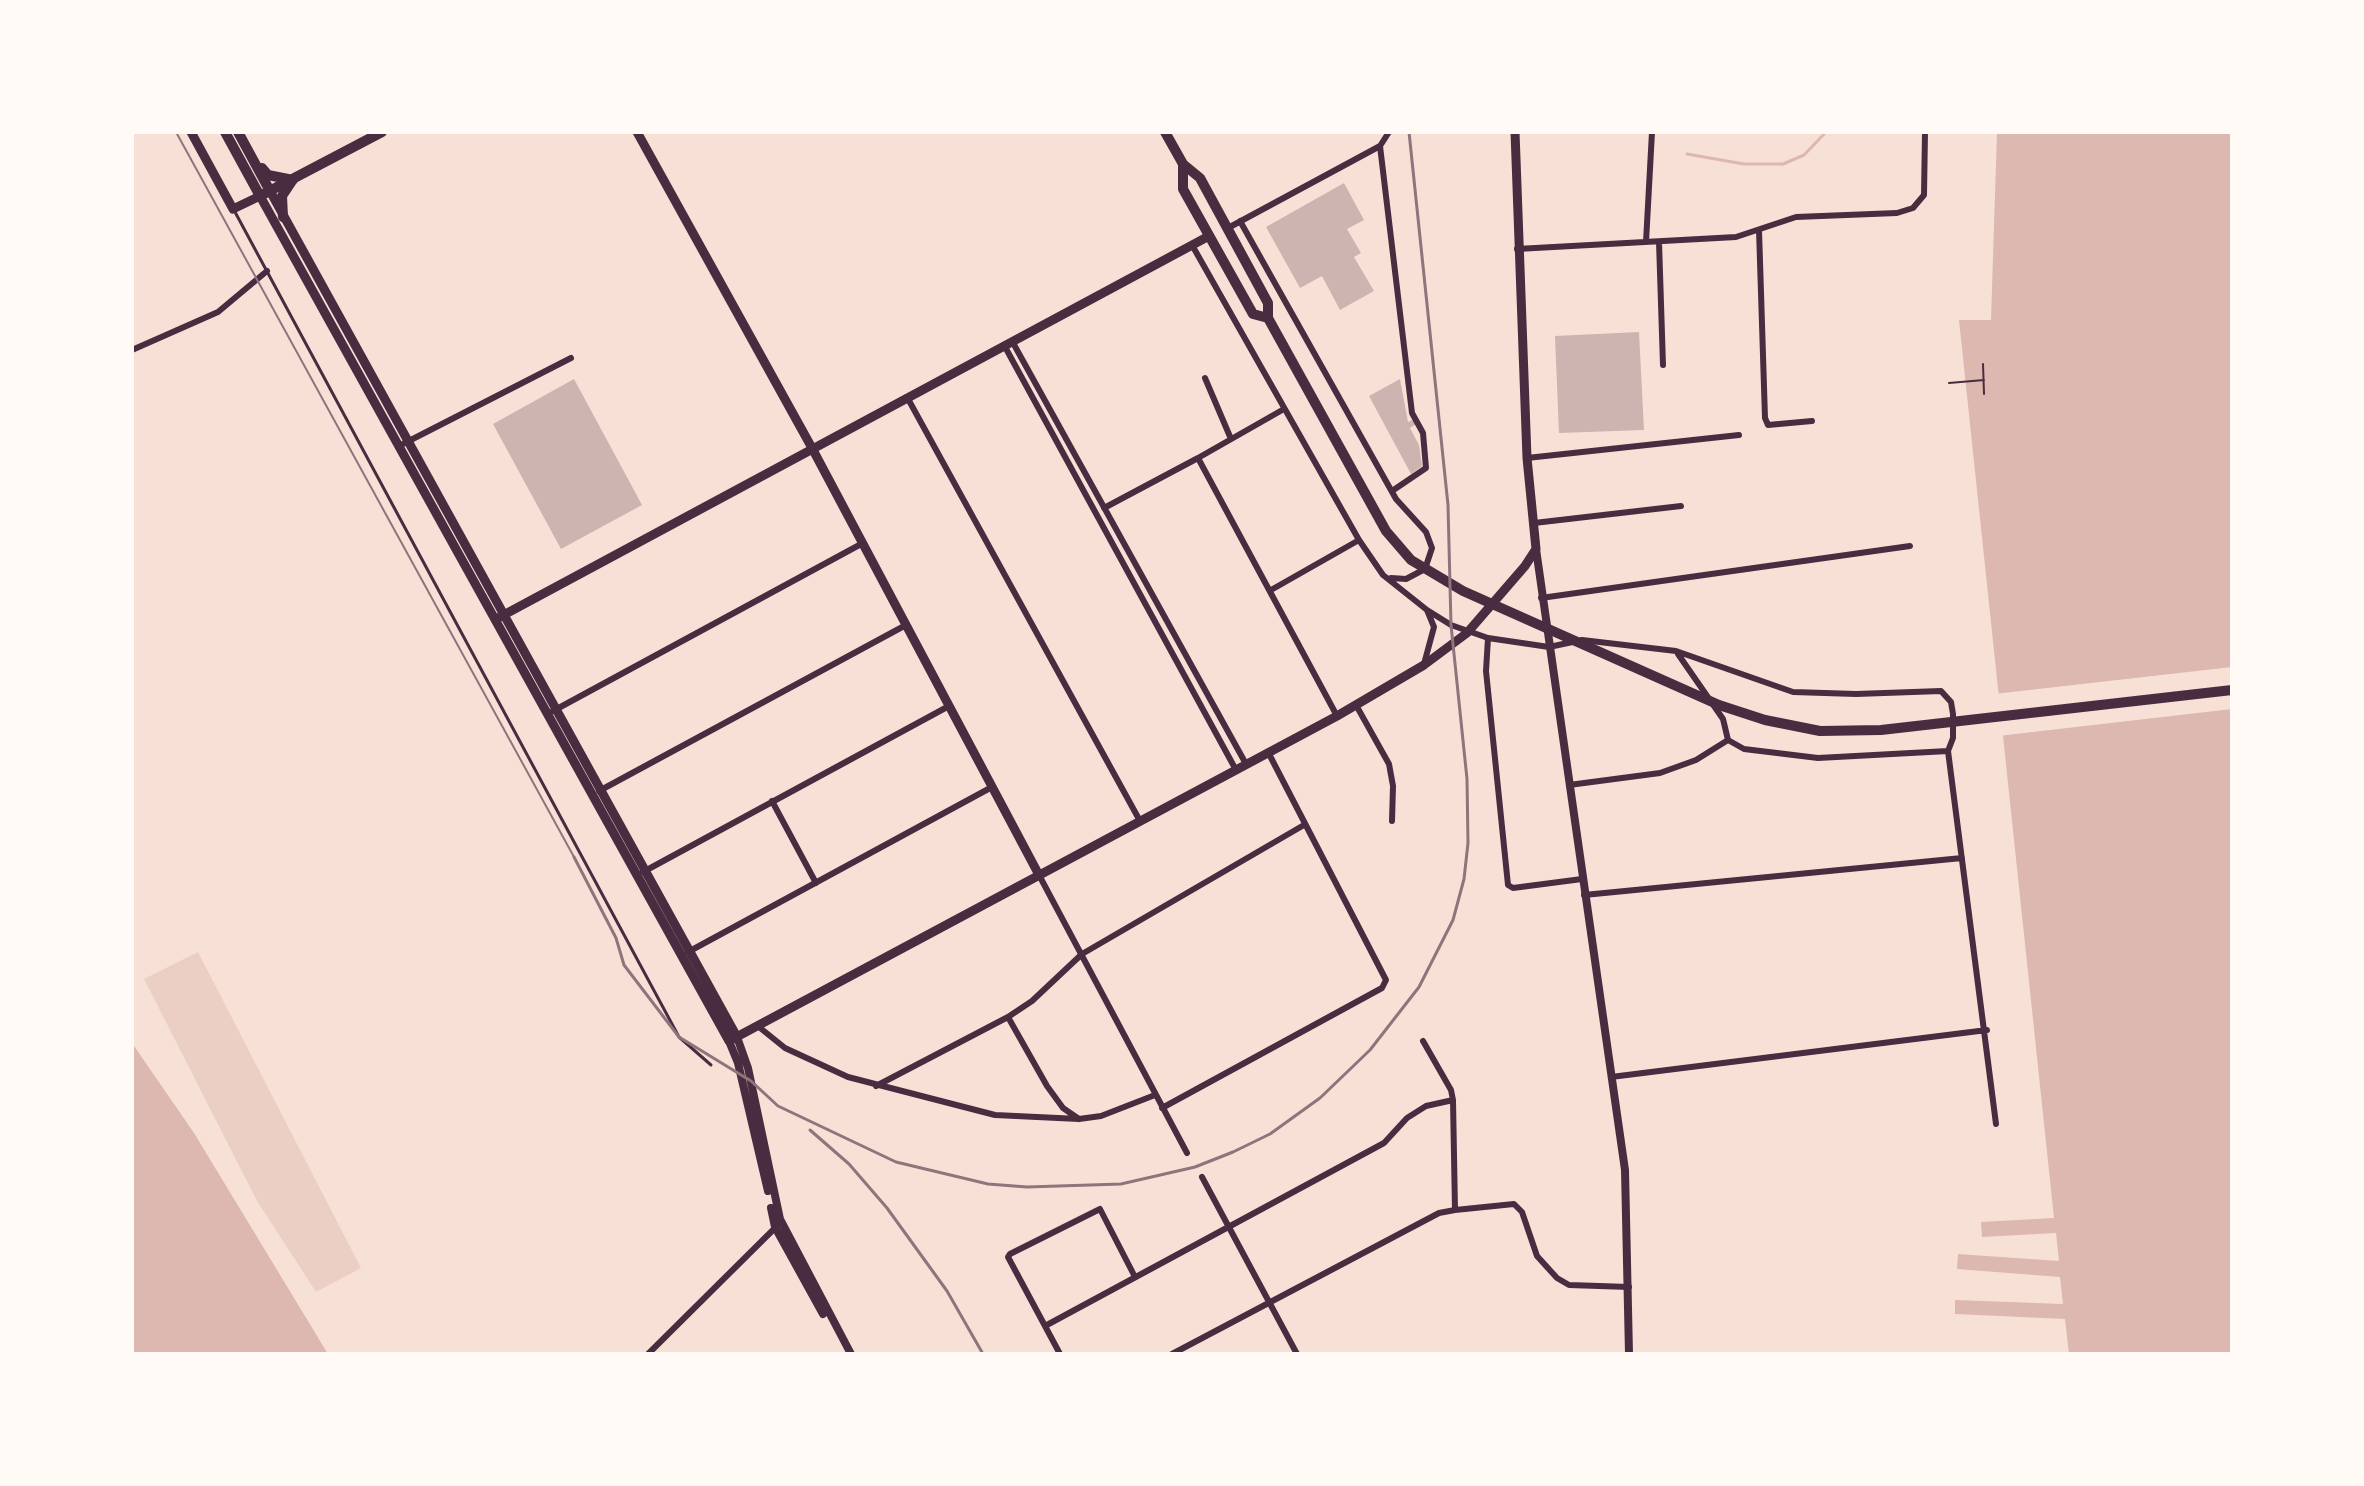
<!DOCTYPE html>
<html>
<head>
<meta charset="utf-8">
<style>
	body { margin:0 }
	#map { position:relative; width:2364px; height:1486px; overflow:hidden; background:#f7e1d7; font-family:"Source Serif 4",serif }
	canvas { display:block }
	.frame { position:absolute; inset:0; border:134px solid #fffaf5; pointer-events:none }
</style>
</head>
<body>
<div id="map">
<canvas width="2364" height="1486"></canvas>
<div class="frame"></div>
</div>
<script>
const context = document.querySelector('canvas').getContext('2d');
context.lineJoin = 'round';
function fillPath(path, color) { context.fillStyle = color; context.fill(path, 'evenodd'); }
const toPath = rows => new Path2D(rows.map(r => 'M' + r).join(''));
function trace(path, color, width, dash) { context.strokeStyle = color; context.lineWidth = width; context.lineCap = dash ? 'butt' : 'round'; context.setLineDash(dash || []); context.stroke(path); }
const green = toPath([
	[198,952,361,1268,316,1292,257,1201,144,979]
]);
const water = toPath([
	[1997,132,2232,132,2232,1354,2069,1354,2065,1319,1955,1314,1955,1300,2063,1304,2060,1277,1957,1269,1958,1254,2059,1261,2056,1233,1982,1237,1981,1222,2054,1218,1959,320,1991,320],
	[132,1043,194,1133,328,1354,132,1354]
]);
const pier = toPath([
	[2232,667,2232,709,1998,736,1994,694]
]);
const stream = toPath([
	[1687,154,1744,164,1783,164,1804,155,1826,132]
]);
const building = toPath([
	[1344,183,1364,220,1347,229,1361,253,1354,257,1374,291,1340,310,1322,276,1300,288,1266,227],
	[1639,332,1644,430,1559,433,1555,336],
	[574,379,642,505,561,549,493,424],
	[1400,379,1408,422,1414,419,1416,424,1410,428,1419,445,1422,466,1411,474,1369,396]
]);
const path = toPath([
	[1983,364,1984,394],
	[1949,383,1984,380]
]);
const service = toPath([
	[235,212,679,1037,711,1065]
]);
const minor = toPath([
	[1380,146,1412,413,1423,433,1426,468,1392,491],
	[1240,221,1396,499,1426,532,1432,548,1425,569,1406,579,1391,578],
	[1228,228,1380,146,1389,132],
	[1759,230,1765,418,1768,425,1812,421],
	[1646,242,1652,132],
	[1659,242,1663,365],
	[1192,245,1359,540,1383,575,1427,610,1451,625,1488,638,1549,647,1582,640,1676,651,1793,692,1856,694,1941,691,1951,702,1953,714,1953,738,1948,751,1996,1124],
	[1517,249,1736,237,1796,217,1897,213,1913,208,1924,195,1925,132],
	[1012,341,1246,764],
	[1004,345,1236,770],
	[132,350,218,312,267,271],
	[1205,378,1231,439],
	[907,397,1140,821],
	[399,446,571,358],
	[1198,458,1284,409],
	[1527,458,1739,435],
	[1104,508,1198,458,1337,716],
	[1534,523,1681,506],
	[1271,590,1359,540],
	[1541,598,1910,546],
	[1488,638,1486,671,1508,885,1513,888,1582,879],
	[1424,664,1434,627,1427,610],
	[1356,705,1389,764,1393,786,1392,821],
	[553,711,863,543],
	[1728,740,1744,749,1818,758,1948,751],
	[1569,785,1660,773,1696,760,1728,740,1723,719,1678,654],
	[599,791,906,625],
	[772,801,816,883],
	[643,872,949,706],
	[1039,875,1187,1153],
	[1584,895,1962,858],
	[688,952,992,787],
	[1008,1017,1047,1086,1063,1108,1079,1119],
	[759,1027,785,1048,848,1077,995,1115,1079,1119,1101,1116,1155,1095],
	[1423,1041,1451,1090,1453,1100,1455,1210],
	[1611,1077,1987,1030],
	[876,1086,1008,1017,1032,1001,1082,954,1304,825],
	[1162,1108,1382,988,1386,980,1268,752],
	[1202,1177,1297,1354],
	[1045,1326,1384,1143,1407,1118,1426,1106,1453,1100],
	[648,1354,778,1225],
	[1060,1354,1008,1257,1010,1254,1100,1209,1135,1277],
	[1172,1354,1439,1213,1455,1210,1514,1204,1522,1212,1537,1256,1557,1278,1569,1285,1629,1287]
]);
const tertiary = toPath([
	[1536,549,1625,1170,1629,1354],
	[737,1037,748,1068,780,1219,851,1354],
	[729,1041,738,1063,768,1191],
	[771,1208,775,1227,823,1314]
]);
const secondary = toPath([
	[191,132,233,209,260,196,729,1041,1337,716,1424,665,1467,633,1525,566,1536,549,1527,458,1515,132],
	[637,132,812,448,1039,875],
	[270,191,737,1037],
	[498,618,1209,236]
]);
const primary = toPath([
	[225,132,260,196,382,132],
	[238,132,270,191],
	[1165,132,1183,164,1200,178,1268,303,1268,318,1386,531,1411,560,1463,591,1719,705,1765,720,1820,731,1881,730,2232,690],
	[1183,164,1183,189,1253,314,1268,318],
	[262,168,268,175,293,180],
	[283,217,282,196,292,181]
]);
const tram = toPath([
	[176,132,574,857]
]);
const rail = toPath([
	[574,857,616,938,624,965,679,1037,751,1081,778,1106,896,1162,988,1184,1027,1187,1121,1184,1195,1167,1233,1152,1270,1134,1320,1098,1370,1050,1419,987,1453,920,1464,879,1468,843,1467,779,1451,625,1448,505,1409,132],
	[810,1130,849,1164,887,1208,947,1291,983,1354]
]);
fillPath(green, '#ebcfc5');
fillPath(water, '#dcb8b0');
fillPath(pier, '#f7e1d7');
trace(stream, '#dcb8b0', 3);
fillPath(building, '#ccb4b1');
trace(path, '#4a2c40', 2);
trace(service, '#4a2c40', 3);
trace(minor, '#4a2c40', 6);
trace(tertiary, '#4a2c40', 8);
trace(secondary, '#4a2c40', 9);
trace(primary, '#4a2c40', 10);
trace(tram, '#8f747c', 2);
trace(rail, '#8f747c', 3);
</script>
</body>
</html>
